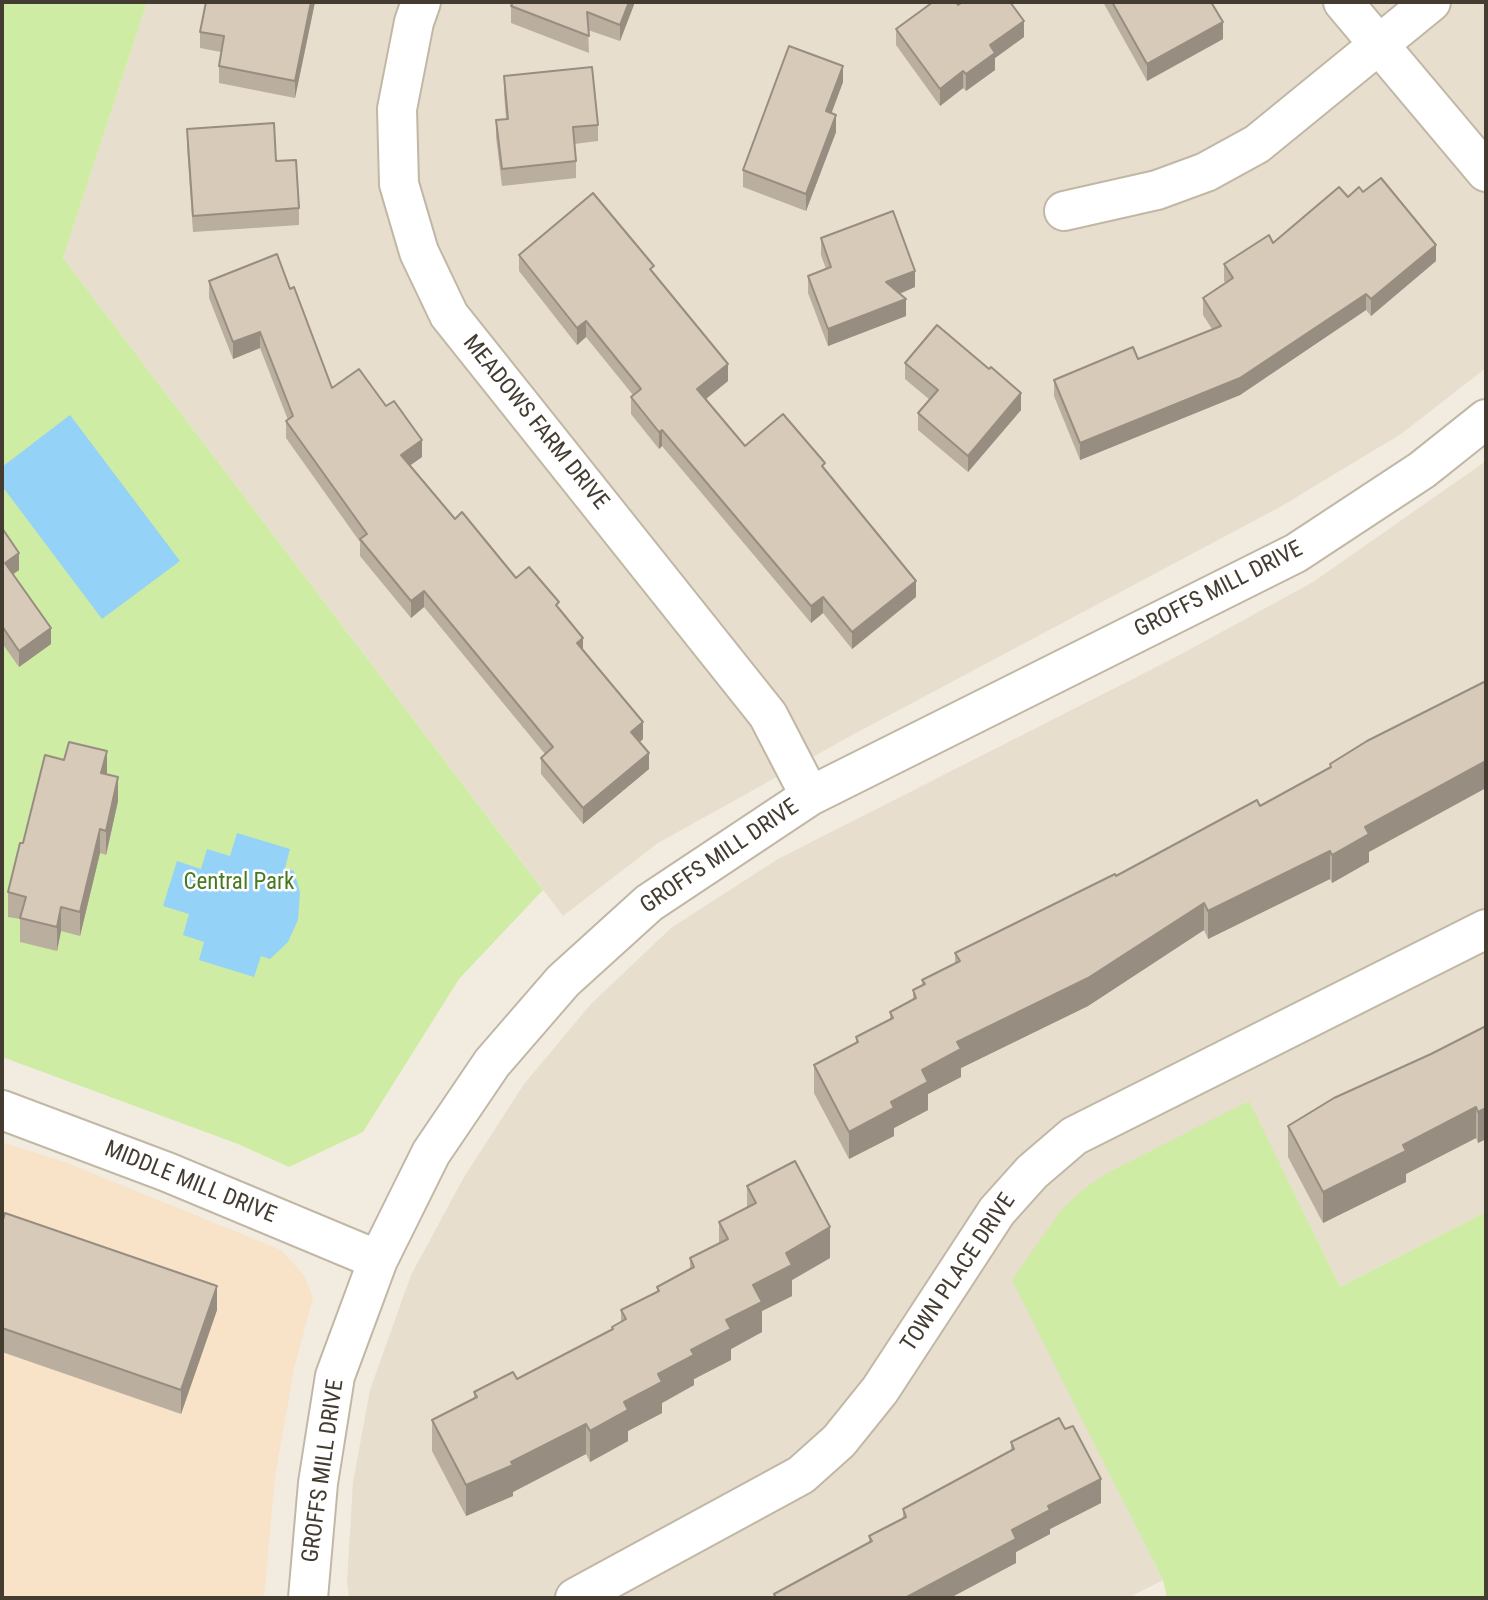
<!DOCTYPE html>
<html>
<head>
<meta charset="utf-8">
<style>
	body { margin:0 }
	#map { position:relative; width:1488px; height:1600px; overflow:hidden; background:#f2ece0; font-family:"Roboto Condensed",sans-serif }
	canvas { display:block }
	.frame { position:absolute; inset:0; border:4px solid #443c31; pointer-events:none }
</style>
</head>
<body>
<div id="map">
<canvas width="1488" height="1600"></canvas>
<div class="frame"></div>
</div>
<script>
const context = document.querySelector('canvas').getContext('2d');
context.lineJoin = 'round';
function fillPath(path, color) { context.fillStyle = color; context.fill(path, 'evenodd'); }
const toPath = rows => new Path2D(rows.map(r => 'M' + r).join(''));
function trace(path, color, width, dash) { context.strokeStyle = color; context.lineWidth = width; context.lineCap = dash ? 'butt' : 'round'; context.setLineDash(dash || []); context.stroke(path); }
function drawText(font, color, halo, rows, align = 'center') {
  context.font = font + ' "Roboto Condensed",sans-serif'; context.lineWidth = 5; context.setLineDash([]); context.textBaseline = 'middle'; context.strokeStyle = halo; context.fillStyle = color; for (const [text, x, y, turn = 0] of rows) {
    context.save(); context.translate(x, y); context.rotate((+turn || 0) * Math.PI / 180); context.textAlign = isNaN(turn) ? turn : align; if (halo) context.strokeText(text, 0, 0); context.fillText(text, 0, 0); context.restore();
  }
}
const residential = toPath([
	[147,2,1486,2,1486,368,1401,434,1280,507,854,734,658,843,563,916,63,258],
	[1486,461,1486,1212,1340,1287,1248,1101,1013,1279,1163,1580,1128,1598,349,1598,347,1582,353,1482,370,1390,411,1275,464,1177,524,1084,591,1004,671,928,778,859,1174,658,1313,582]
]);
const commercial = toPath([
	[2,1142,65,1162,281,1250,304,1275,313,1298,294,1369,275,1477,264,1598,2,1598]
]);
const green = toPath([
	[2,2,147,2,63,258,543,890,459,979,363,1132,289,1167,238,1144,2,1057],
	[1249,1101,1340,1287,1486,1212,1486,1598,1167,1598,1163,1580,1012,1280,1062,1209,1085,1188,1111,1171]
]);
const water = toPath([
	[70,415,180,561,102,619,2,486,2,467],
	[237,833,290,849,285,868,294,871,300,892,298,920,288,942,270,959,261,956,254,977,199,960,204,942,183,935,189,914,163,906,177,861,201,869,207,849,230,856]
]);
const minor = toPath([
	[421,2,414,22,397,109,399,184,419,252,449,315,768,715,810,796],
	[1343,2,1486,172],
	[1064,211,1157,190,1206,172,1257,144,1431,2],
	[2,1110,167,1172,378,1260],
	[308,1598,318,1483,335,1376,378,1260,431,1153,492,1063,563,981,649,903,810,796,1296,553,1422,470,1486,419],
	[575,1598,801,1475,839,1441,880,1390,997,1211,1032,1172,1074,1136,1486,929]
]);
const wall = toPath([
	[206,2,315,2,295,98,219,83,219,66,221,52,200,48,200,32],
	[513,2,635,2,620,41,588,30,589,53,511,23,511,6],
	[1103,2,1211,2,1223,39,1147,81],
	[958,5,1024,37,995,58,995,70,966,91,963,88,940,106,896,45,896,29],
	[504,76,598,125,598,141,574,144,576,161,576,178,502,186,496,137,496,120,506,119,504,93],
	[843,82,831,113,836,132,806,211,743,187,743,170],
	[187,129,276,161,299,208,299,225,193,232,187,146],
	[1363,192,1436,261,1371,316,1366,310,1240,395,1080,460,1054,396,1054,380,1138,359,1212,329,1203,315,1203,298,1226,283,1224,281,1224,264,1273,243,1348,197],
	[821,238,915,287,900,294,906,316,828,346,808,293,808,276,826,269,821,255],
	[519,255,654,273,728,381,706,399,745,446,825,471,916,597,852,649,823,613,811,623,662,446,659,449,631,414,631,397,633,395,586,337,577,345,519,271],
	[209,281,290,289,332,388,422,457,410,465,455,519,516,578,559,609,583,650,643,739,640,742,649,769,583,824,541,774,541,758,545,754,424,607,411,618,360,556,360,542,286,438,286,421,288,420,260,348,233,359,209,298],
	[905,363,1021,410,968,472,918,430,918,413,930,400,905,379],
	[2,528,19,570,13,574,51,644,19,667,2,643],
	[1330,764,1369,852,1369,862,1332,883,1330,879,1208,939,1204,930,1088,1006,961,1068,961,1077,928,1094,928,1110,894,1128,894,1136,849,1159,814,1093,814,1065,856,1043,856,1037,890,1020,890,1012,913,999,913,990,922,986,922,980,955,963,955,953,1260,806,1330,768],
	[107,774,118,801,106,855,100,853,80,936,61,931,57,951,20,942,20,919,8,917,8,892,23,843],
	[1486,1026,1486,1139,1478,1143,1476,1138,1406,1174,1406,1182,1323,1223,1288,1157,1288,1126],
	[747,1186,830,1258,792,1280,792,1296,762,1311,762,1332,731,1349,731,1360,694,1379,694,1385,662,1403,662,1413,628,1431,628,1441,590,1462,586,1454,513,1492,513,1496,466,1516,432,1451,432,1420,474,1398,474,1392,517,1379,612,1330,612,1327,621,1322,621,1310,657,1292,657,1287,690,1269,690,1258,719,1243,719,1222,747,1208],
	[2,1223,217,1310,181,1414,2,1352],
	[1011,1442,1101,1503,1050,1529,1050,1534,1016,1552,1016,1563,950,1598,772,1598,774,1597,774,1594,869,1543,869,1536,903,1519,903,1509,1011,1451]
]);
const shadedWall = toPath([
	[311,2,315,2,295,98,295,81],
	[629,2,635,2,620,41,620,25],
	[1024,21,1024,37,995,58,995,70,966,91,966,74,990,45],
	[1223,22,1223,39,1147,81,1147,64],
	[843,66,843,82,826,128,826,111],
	[963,71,963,88,940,106,940,89],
	[836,115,836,132,806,211,806,194],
	[1436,245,1436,261,1371,316,1371,299],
	[915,271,915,287,886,299,886,282],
	[1366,294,1366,310,1240,395,1080,460,1080,443],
	[906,299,906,316,828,346,828,329],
	[586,321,586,337,577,345,577,328],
	[260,332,260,348,233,359,233,342],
	[728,364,728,381,697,406,697,389],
	[1021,393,1021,410,968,472,968,456],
	[662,430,662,446,659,449,659,432],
	[422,440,422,457,401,472,401,455],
	[19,553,19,570,5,580,5,563],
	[916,581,916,597,852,649,852,632],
	[424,591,424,607,411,618,411,601],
	[823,597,823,613,811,623,811,606],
	[51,628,51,644,19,667,19,651],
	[583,638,583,655,577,643],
	[643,722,643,739,631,749,631,732],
	[107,751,107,775,101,773],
	[649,753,649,769,583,824,583,808],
	[1486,761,1486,788,1369,852,1369,862,1332,883,1332,855,1365,827],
	[118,777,118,801,106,855,106,831],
	[100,829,100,853,80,936,80,912],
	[1330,851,1330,879,1208,939,1208,911],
	[1204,903,1204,930,1088,1006,961,1068,961,1077,928,1094,928,1110,894,1128,894,1136,849,1159,849,1132,891,1102,922,1070,957,1042],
	[61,907,61,931,57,951,57,927],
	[1476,1107,1476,1138,1406,1174,1406,1182,1323,1223,1323,1192,1403,1145],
	[1486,1108,1486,1139,1478,1143,1478,1112],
	[830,1227,830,1258,792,1280,792,1296,762,1311,762,1332,731,1349,731,1360,694,1379,694,1385,662,1403,662,1413,628,1431,628,1441,590,1462,590,1431,658,1374,691,1350,726,1320,753,1285,786,1253],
	[217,1286,217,1310,181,1414,181,1390],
	[586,1424,586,1454,513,1492,513,1496,466,1516,466,1485],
	[1101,1479,1101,1503,1050,1529,1050,1534,1016,1552,1016,1563,950,1598,905,1598,1048,1506]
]);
const building = toPath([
	[206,2,311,2,295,81,219,66,224,36,200,32,206,2],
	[513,2,629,2,620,25,587,12,589,36,511,6,513,2],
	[933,2,956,2,958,5,963,2,1010,2,1024,21,990,45,995,53,966,74,963,71,940,89,896,29,933,2],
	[1112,2,1211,2,1223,22,1147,64,1112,2],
	[789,46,843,66,826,111,836,115,806,194,743,170,789,46],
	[592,67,598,125,573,127,576,161,502,169,496,120,508,119,504,76,592,67],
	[274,123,276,161,296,160,299,208,193,216,187,129,274,123],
	[1381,178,1436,245,1371,299,1366,294,1240,378,1080,443,1054,380,1133,347,1138,359,1221,326,1203,298,1233,278,1224,264,1269,235,1273,243,1339,187,1348,197,1359,187,1363,192,1381,178],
	[593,193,654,266,650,269,728,364,697,389,745,446,783,414,825,463,822,466,916,581,852,632,823,597,811,606,662,430,659,432,631,397,641,389,586,321,577,328,519,255,593,193],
	[893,211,915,271,886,282,906,299,828,329,808,276,831,267,821,238,893,211],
	[277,254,290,289,294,287,332,388,359,369,386,406,394,401,422,440,401,455,455,519,462,512,516,578,529,567,559,602,556,605,583,638,577,643,643,722,631,732,649,753,583,808,541,758,553,747,424,591,411,601,360,539,367,534,286,421,293,416,260,332,233,342,209,281,277,254],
	[937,325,989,369,991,367,1021,393,968,456,918,413,938,390,905,363,937,325],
	[2,528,19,553,5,563,51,628,19,651,2,626,2,528],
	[1486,681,1486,761,1365,827,1369,834,1332,855,1330,851,1208,911,1204,903,1088,978,957,1042,961,1049,922,1070,928,1082,891,1102,894,1108,849,1132,814,1065,858,1042,856,1037,893,1018,890,1012,916,998,913,990,925,984,922,980,960,961,955,953,1115,874,1116,876,1257,800,1260,806,1331,767,1330,764,1367,741,1486,681],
	[69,742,107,751,101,773,118,777,106,831,100,829,80,912,61,907,57,927,20,918,26,897,8,892,20,843,23,843,45,755,64,760,69,742],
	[1486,1026,1486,1108,1478,1112,1476,1107,1403,1145,1406,1151,1323,1192,1288,1126,1334,1098,1431,1054,1486,1026],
	[795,1161,830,1227,786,1253,792,1265,753,1285,762,1302,726,1320,731,1329,691,1350,694,1355,658,1374,662,1382,624,1402,628,1410,590,1431,586,1424,511,1462,513,1465,466,1485,432,1420,477,1397,474,1392,513,1372,517,1379,613,1329,612,1327,626,1319,621,1310,659,1291,657,1287,694,1267,690,1258,728,1239,719,1222,756,1203,747,1186,795,1161],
	[5,1213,217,1286,181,1390,2,1328,2,1223,5,1213],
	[1059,1418,1065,1429,1073,1426,1101,1479,1048,1506,1050,1510,1012,1530,1016,1539,905,1598,772,1598,775,1596,774,1594,872,1541,869,1536,906,1517,903,1509,1014,1449,1011,1442,1059,1418]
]);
const streetNames = [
	["MEADOWS FARM DRIVE",535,423,51],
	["GROFFS MILL DRIVE",1219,590,-27],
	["GROFFS MILL DRIVE",720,857,-34],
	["MIDDLE MILL DRIVE",190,1183,22],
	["TOWN PLACE DRIVE",959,1273,-56],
	["GROFFS MILL DRIVE",324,1471,-82]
];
const parkNames = [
	["Central Park",239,883]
];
fillPath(residential, '#e7dece');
fillPath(commercial, '#f8e2c8');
fillPath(green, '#ceeca4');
fillPath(water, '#94d2f7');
trace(minor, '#c1b7a5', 42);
trace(minor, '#fff', 38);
fillPath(wall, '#baae9e');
fillPath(shadedWall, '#978d81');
fillPath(building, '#d8cab8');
trace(building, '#978d81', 2);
drawText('23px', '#443c31', '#fff', streetNames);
drawText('23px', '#457a20', '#fff', parkNames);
</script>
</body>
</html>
